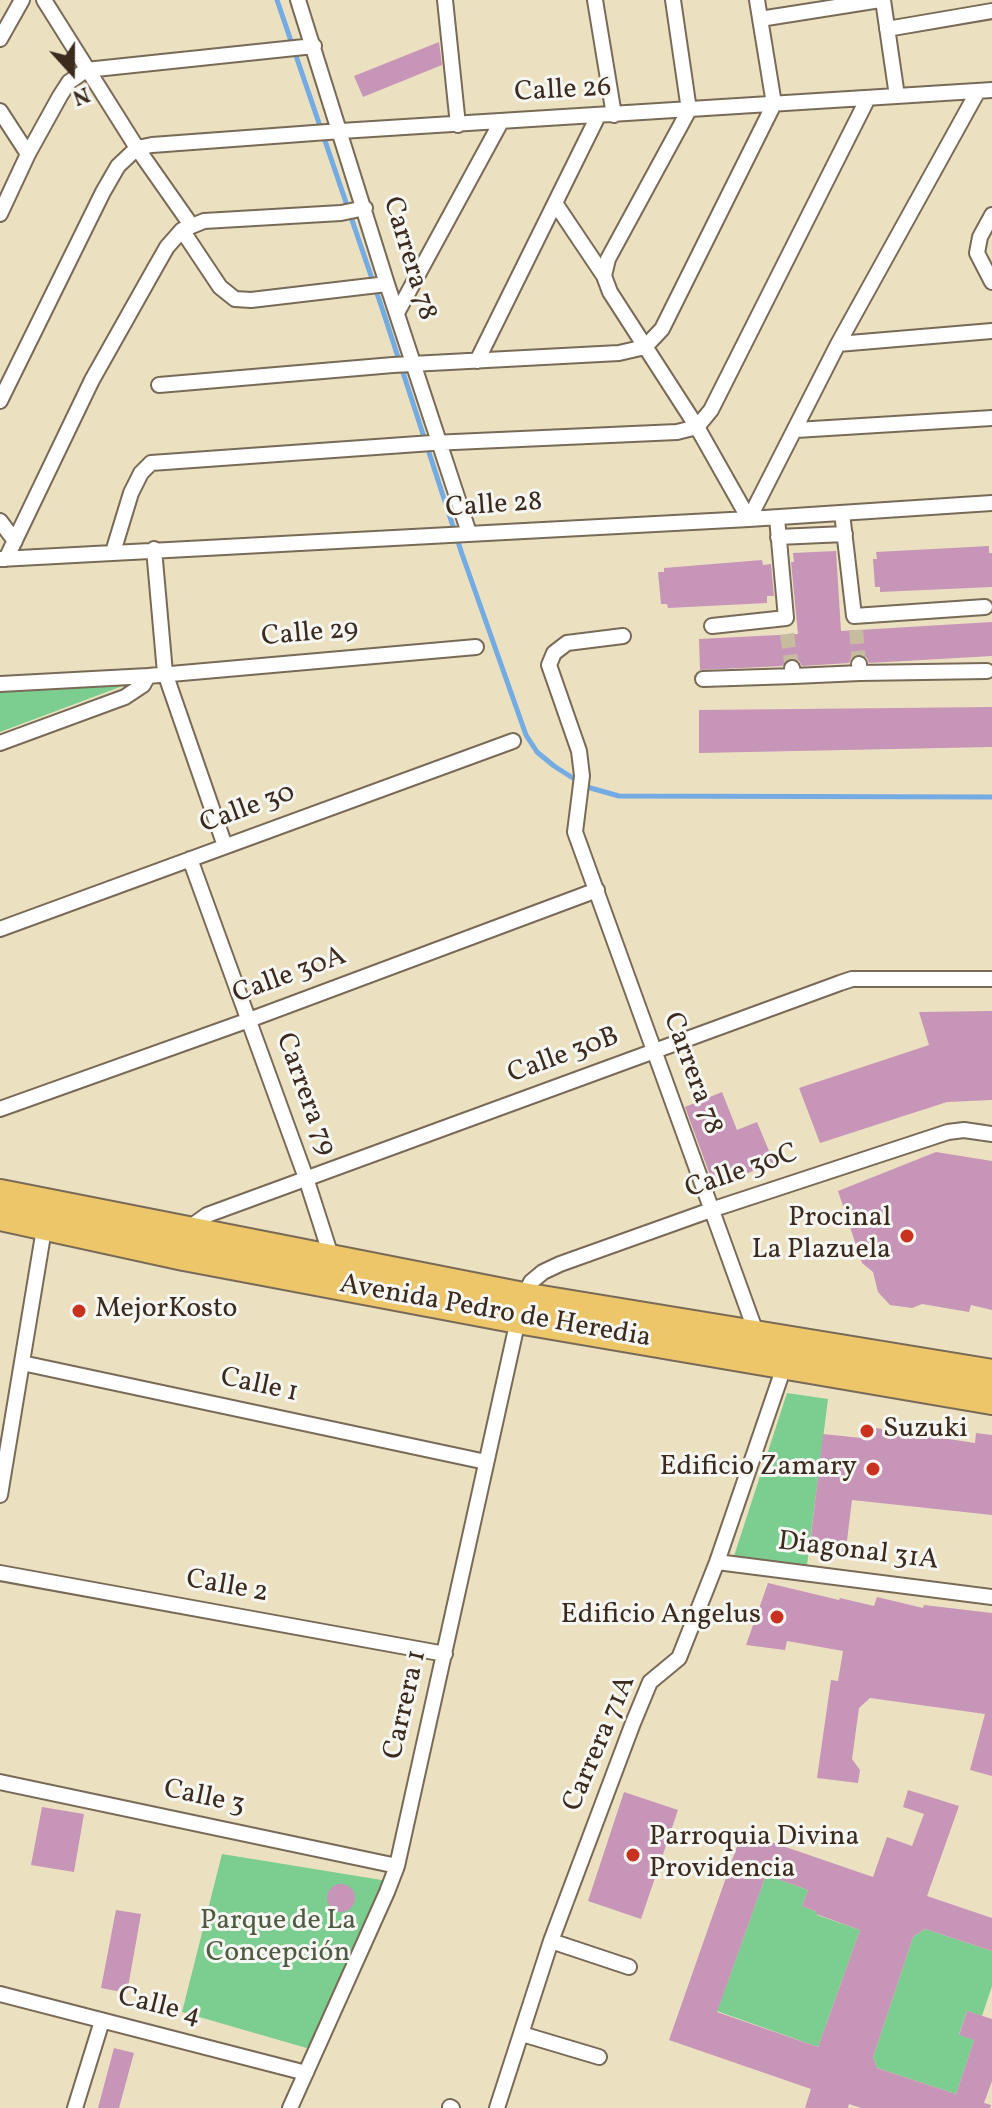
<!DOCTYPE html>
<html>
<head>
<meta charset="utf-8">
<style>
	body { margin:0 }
	#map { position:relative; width:992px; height:2108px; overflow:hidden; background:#ebe1c1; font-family:Vollkorn,serif }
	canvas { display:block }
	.north { position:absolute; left:32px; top:32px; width:80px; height:80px; -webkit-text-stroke:6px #f6f6f2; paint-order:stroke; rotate:159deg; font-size:22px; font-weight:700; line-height:32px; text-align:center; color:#3b2a1e }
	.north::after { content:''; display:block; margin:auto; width:28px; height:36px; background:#3b2a1e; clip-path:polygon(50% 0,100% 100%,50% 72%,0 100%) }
</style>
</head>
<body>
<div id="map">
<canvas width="992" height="2108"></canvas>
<div class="north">N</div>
</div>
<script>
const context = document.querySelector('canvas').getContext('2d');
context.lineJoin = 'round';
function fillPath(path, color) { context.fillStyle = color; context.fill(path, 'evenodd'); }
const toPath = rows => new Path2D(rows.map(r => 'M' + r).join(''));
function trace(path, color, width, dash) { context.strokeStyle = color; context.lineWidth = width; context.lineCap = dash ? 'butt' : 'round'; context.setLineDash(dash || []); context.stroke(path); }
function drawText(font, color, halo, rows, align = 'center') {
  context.font = font + ' Vollkorn,serif'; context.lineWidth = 6; context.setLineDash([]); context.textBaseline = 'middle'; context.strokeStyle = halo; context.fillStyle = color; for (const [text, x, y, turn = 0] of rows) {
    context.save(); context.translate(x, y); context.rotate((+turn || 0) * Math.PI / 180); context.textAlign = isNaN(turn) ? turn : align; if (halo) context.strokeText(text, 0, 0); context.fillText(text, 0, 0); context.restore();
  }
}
const green = toPath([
	[128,684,0,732,0,691],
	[787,1393,828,1399,807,1565,734,1556],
	[222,1854,388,1881,310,2049,182,2012],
	[766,1875,808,1890,802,1906,817,1912,817,1915,860,1930,818,2047,717,2011],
	[925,1929,992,1951,992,1986,982,2016,967,2011,959,2034,974,2040,956,2094,877,2068,873,2057,913,1937]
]);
const stream = toPath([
	[277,0,383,311,462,554,526,735,537,752,554,766,587,787,619,796,992,797]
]);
const building = toPath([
	[439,42,442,65,363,97,354,76],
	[989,546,989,553,992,553,992,587,880,592,880,587,875,587,873,559,877,559,876,552],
	[836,551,841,631,992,622,992,656,869,663,867,658,859,654,852,656,849,663,802,666,799,661,790,658,782,666,700,670,699,639,798,634,791,562,794,562,793,553],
	[762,560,763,565,771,564,774,596,767,596,767,603,668,608,667,604,661,604,658,572,664,572,664,568],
	[992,707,992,747,699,753,699,710],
	[992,1011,992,1100,947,1102,820,1143,799,1088,929,1045,919,1012],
	[722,1092,737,1130,757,1122,774,1163,714,1186,685,1107],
	[936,1152,992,1161,992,1310,971,1305,969,1312,922,1304,912,1308,890,1305,878,1292,873,1272,862,1263,838,1191],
	[862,1426,975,1443,976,1433,992,1435,992,1515,852,1500,845,1557,809,1553,823,1434,861,1438],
	[768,1583,839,1600,840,1598,874,1606,877,1597,923,1608,924,1605,992,1613,992,1776,970,1770,985,1714,870,1698,859,1708,852,1759,860,1770,858,1783,817,1778,831,1680,838,1681,843,1651,787,1641,785,1650,746,1645],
	[908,1790,959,1806,927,1896,992,1918,992,1951,925,1929,913,1937,873,2057,877,2068,956,2094,974,2040,959,2035,967,2011,992,2019,992,2081,984,2103,991,2105,990,2108,861,2108,849,2104,848,2108,805,2108,811,2089,669,2040,742,1832,873,1877,887,1837,912,1846,924,1814,903,1807],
	[766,1875,808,1890,802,1906,817,1912,816,1914,860,1930,818,2047,717,2012],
	[624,1792,678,1810,641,1919,588,1901],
	[42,1807,84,1814,74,1872,31,1865],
	'327 1898a14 14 0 1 1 28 0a14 14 0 1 1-28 0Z',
	[116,1910,141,1914,127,1993,101,1988],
	[114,2048,134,2053,119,2108,98,2108]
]);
const streetTunnel = toPath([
	[856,630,859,664],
	[787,634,792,668]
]);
const street = toPath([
	[44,0,137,148,191,225],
	[298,0,387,284,469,533],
	[445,0,458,125],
	[595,0,614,115],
	[883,0,897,96],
	[760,19,880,0],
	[887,29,992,11],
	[0,39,22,0],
	[0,111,28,154],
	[555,203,604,276,610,292,697,427,749,519],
	[0,214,28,154,60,96,69,82,86,70,314,46],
	[992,215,980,237,977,253,992,282],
	[182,230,220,287,235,299,251,300,387,284],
	[604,276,608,259,689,110,673,0],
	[397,313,501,122],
	[838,344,992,331],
	[477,361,598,116],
	[159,385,393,365,619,353,645,347,662,329,774,104,757,0],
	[0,401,103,192,118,166,137,148,152,145,341,131,992,90],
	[796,430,992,418],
	[842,513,854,616,985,607],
	[749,519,838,344,978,91],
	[0,521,15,541],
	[778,537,845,534],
	[154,549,165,673,225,846],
	[113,552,131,493,141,473,151,463,432,443,677,432,697,427,711,410,868,98],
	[0,559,749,519,992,503],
	[6,559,92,380,155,268,167,247,182,230,204,221,341,213,365,208],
	[712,626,786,618,777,518],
	[623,636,567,643,554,653,549,665,579,751,582,776,575,832,757,1335],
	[859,664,860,673,987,671],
	[794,676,860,673],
	[703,679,794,676,792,668],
	[0,684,148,676,476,647],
	[0,743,125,697,143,685,148,676],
	[190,859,306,1178,332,1259],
	[0,929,513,741],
	[0,1109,249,1020,597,890],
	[191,1232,193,1225,207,1215,840,983,852,979,992,979],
	[22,1363,486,1462],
	[0,1495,45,1223],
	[717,1562,992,1597],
	[0,1573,445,1654],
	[0,1782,397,1866],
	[551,1941,629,1967],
	[0,1994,306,2073],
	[522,2034,599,2057],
	[450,2107,452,2108],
	[75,2108,102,2021],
	[290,2108,387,1892,397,1866,523,1297,531,1282,543,1272,560,1264,711,1210,948,1132,964,1130,992,1134],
	[497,2108,551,1941,633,1723,650,1682,679,1658,717,1562,785,1364]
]);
const highway = toPath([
	[0,1194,523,1297,992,1374],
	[0,1216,184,1256,518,1319,992,1400]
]);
const markers = [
	[907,1236,8,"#c8321e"],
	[79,1311,8,"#c8321e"],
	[867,1431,8,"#c8321e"],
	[873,1469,8,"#c8321e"],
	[777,1617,8,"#c8321e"],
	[633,1855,8,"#c8321e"]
];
const streetNames = [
	["Calle 26",563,92,-3],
	["Carrera 78",408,259,73],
	["Calle 28",494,507,-4],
	["Calle 29",310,635,-5],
	["Calle 30",248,810,-20],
	["Calle 30A",290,977,-20],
	["Calle 30B",564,1057,-20],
	["Carrera 78",691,1074,70],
	["Carrera 79",304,1095,70],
	["Calle 30C",742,1173,-19],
	["Avenida Pedro de Heredia",495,1313,10],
	["Calle 1",259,1387,12],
	["Diagonal 31A",858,1553,7],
	["Calle 2",227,1588,10],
	["Carrera 1",407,1705,-77],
	["Carrera 71A",601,1744,-67],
	["Calle 3",204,1799,12],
	["Calle 4",159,2008,14]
];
const poiNames = [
	["Procinal",891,1220],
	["La Plazuela",891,1252],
	["MejorKosto",95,1311,"left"],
	["Suzuki",883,1431,"left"],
	["Edificio Zamary",857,1469],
	["Edificio Angelus",761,1617],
	["Parroquia Divina",649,1839,"left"],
	["Providencia",649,1871,"left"]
];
const parkNames = [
	["Parque de La",278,1923],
	["Concepción",278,1955]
];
fillPath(green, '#7cce90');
trace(stream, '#74abe2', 5);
fillPath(building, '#c795b7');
trace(streetTunnel, '#c8bca0', 14, [14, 7]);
trace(street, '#796a57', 18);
trace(highway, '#796a57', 32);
trace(street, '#fff', 14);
trace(highway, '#ecc669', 28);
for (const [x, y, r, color] of markers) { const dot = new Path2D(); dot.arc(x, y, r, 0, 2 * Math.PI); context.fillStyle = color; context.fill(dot); trace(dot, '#f6f6f2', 3); }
drawText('28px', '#3b2a1e', '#f6f6f2', streetNames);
drawText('28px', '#3b2a1e', '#f6f6f2', poiNames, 'right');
drawText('28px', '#4e5b40', '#f6f6f2', parkNames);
</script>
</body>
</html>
